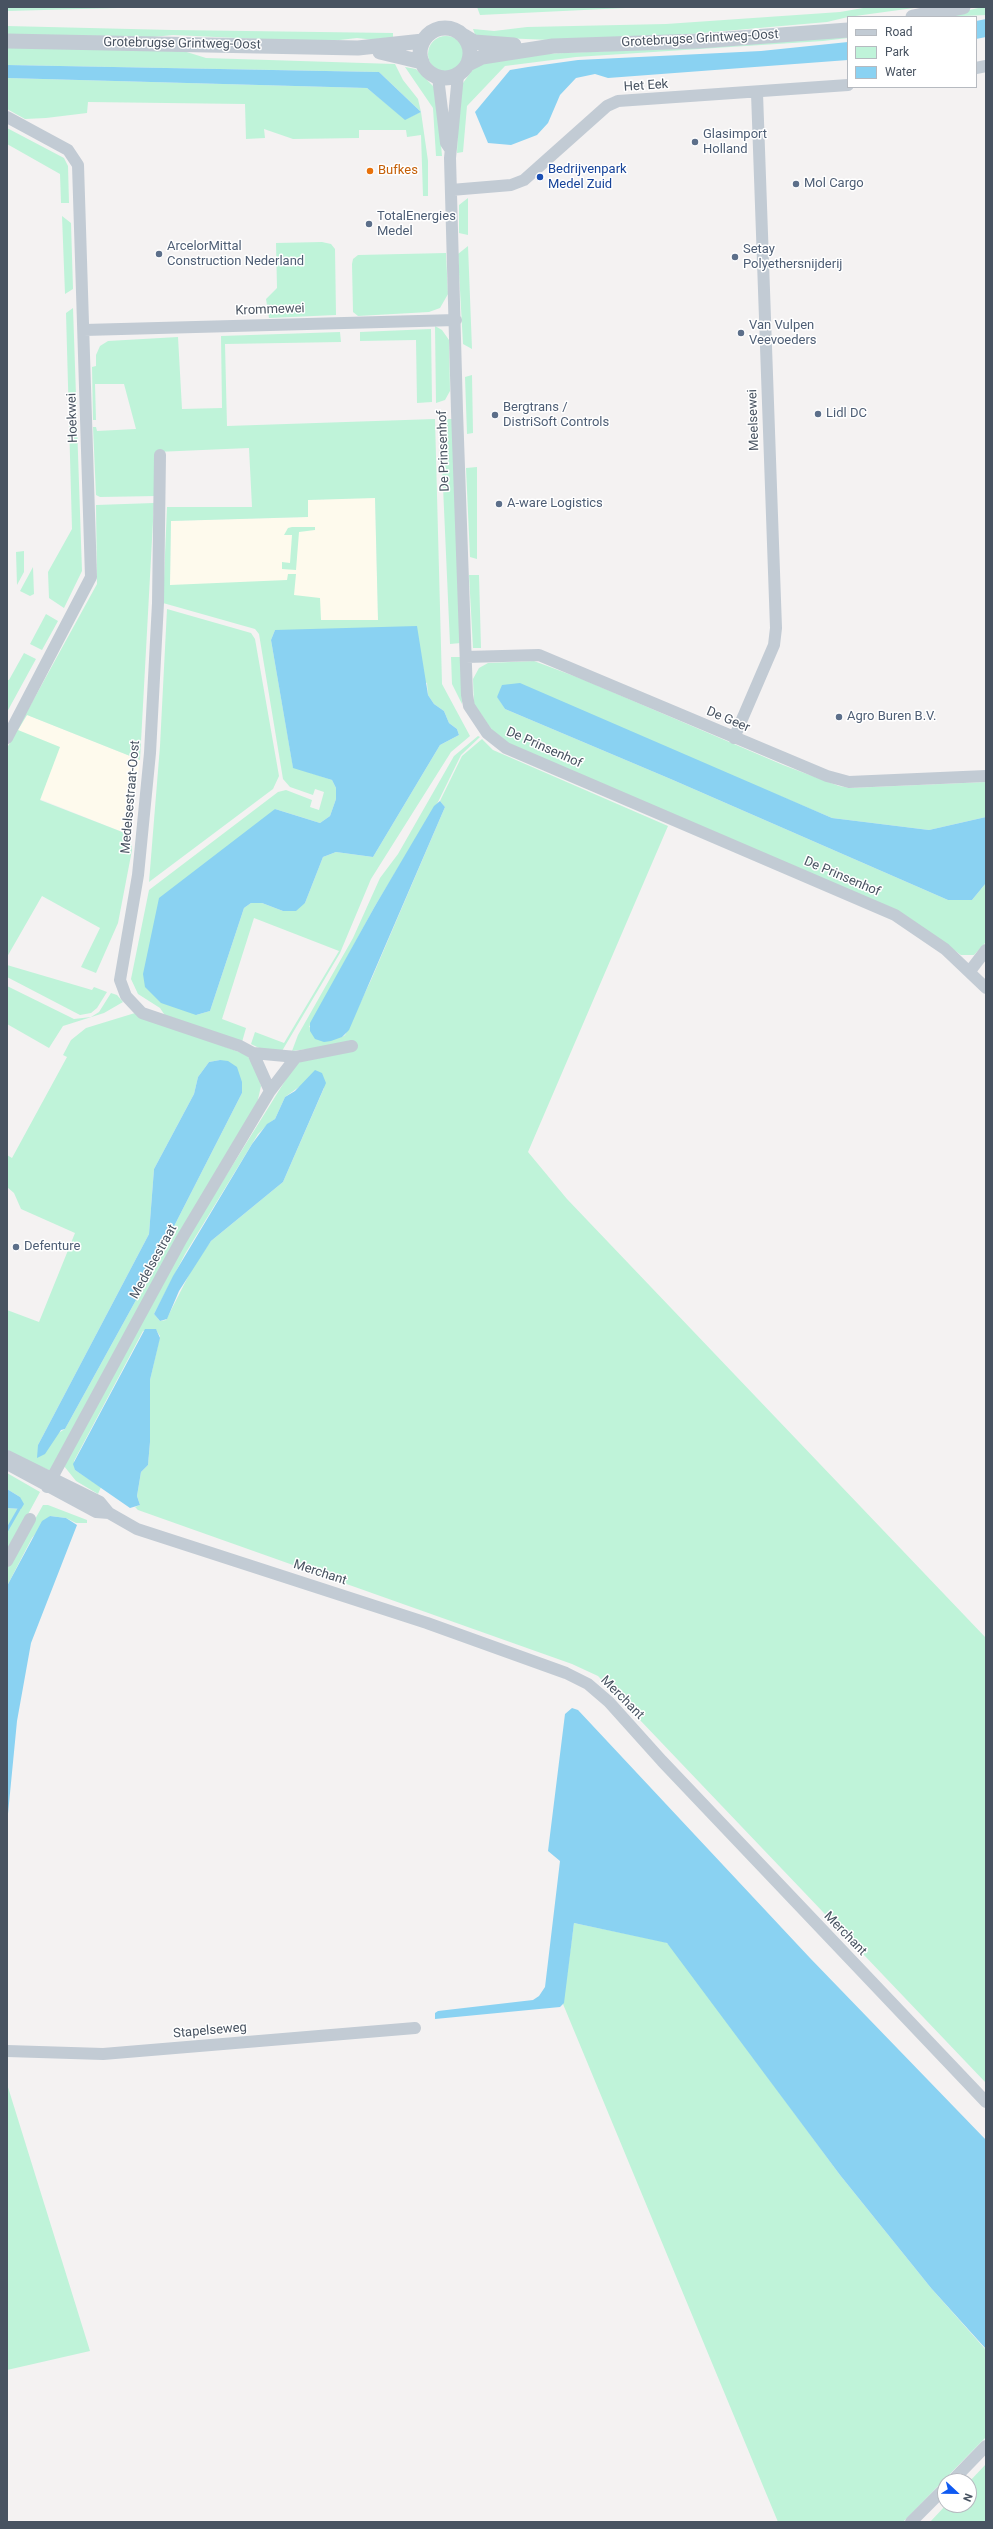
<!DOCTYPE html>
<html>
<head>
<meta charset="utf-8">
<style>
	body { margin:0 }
	#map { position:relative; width:993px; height:2529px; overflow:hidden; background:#f4f2f2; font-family:Roboto,sans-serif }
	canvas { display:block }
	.frame { position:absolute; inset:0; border:8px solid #485361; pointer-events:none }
	.legend { position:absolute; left:847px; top:16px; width:130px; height:72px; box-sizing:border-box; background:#fff; border:1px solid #b6bac0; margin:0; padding:5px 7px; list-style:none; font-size:12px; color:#485361 }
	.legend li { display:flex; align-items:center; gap:8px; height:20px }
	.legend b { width:20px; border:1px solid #b6bac0 }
	.north { position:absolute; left:937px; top:2473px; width:40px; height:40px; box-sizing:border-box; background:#fff; border:1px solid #b6bac0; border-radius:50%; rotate:112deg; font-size:11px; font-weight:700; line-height:16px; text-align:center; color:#485361 }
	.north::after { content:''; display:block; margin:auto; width:14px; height:18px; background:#0f5af2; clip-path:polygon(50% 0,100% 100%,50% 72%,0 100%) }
</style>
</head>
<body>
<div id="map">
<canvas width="993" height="2529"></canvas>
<div class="frame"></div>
<ul class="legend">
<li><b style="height:5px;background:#c2cbd4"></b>Road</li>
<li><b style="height:11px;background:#bff3d9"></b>Park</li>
<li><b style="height:11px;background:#8ad2f2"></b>Water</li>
</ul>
<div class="north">N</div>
</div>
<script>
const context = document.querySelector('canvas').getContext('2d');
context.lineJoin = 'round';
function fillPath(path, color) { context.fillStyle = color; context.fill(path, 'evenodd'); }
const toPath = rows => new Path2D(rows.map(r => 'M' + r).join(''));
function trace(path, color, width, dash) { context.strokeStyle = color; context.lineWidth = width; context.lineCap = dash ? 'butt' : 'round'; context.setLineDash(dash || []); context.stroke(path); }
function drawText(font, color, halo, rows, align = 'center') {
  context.font = font + ' Roboto,sans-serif'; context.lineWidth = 3; context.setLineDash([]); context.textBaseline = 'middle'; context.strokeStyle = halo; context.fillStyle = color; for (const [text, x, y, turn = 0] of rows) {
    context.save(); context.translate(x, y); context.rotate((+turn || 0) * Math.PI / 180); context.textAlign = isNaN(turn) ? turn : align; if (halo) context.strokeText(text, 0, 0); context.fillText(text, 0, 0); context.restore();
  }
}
const commercial = toPath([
	[375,497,378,620,304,620,170,585,171,521,308,517,308,500],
	[27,715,140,760,130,835,40,799,18,730]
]);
const green = toPath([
	[7,7,155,7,7,11],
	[477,7,646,7,480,15],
	[869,7,921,7,848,17,827,22,668,36,551,40,476,37,473,29,494,31,527,27,666,24,840,12],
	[986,7,986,15,937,17,983,7],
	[7,26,172,30,393,33,393,42,357,38,322,42,173,35,133,39,7,34],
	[848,31,848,38,823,41,576,57,505,66,467,106,463,152,457,153,459,105,463,83,476,65,518,55,657,49],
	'428 54a18 18 0 1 1 36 0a18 18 0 1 1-36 0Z',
	[7,47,177,49,206,58,395,64,403,80,418,99,421,112,428,161,428,196,423,196,421,135,407,137,406,130,359,130,359,138,293,139,264,129,265,138,246,139,245,104,88,102,87,113,46,118,25,119,7,109,7,78,367,88,405,119,421,112,379,72,7,65],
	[405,67,416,69,436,89,442,156,436,156,433,108],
	[7,128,64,158,68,166,69,203,61,203,60,174,7,144],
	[468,198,468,235,459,233,459,205],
	[62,216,71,223,73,289,65,294],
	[322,242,331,244,335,249,336,315,269,318,266,299,277,288,276,243],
	[468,246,472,349,463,344,458,254],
	[446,253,448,294,440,308,429,312,358,316,353,312,352,264,353,259,358,255],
	[73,308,82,571,64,608,49,598,48,572,72,529,66,313],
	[435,326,442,330,449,340,450,391,445,400,436,403],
	[431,329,432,402,417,403,416,340,360,341,360,332],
	[340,332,341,342,225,344,227,426,435,419,442,684,470,736,451,752,371,879,340,953,282,1051,261,1049,251,1044,255,1032,284,1043,339,951,254,918,222,1019,246,1028,242,1042,166,1017,160,1008,138,994,131,979,149,890,278,792,286,790,312,800,310,807,319,810,324,792,315,789,313,795,290,787,283,779,259,634,255,629,163,603,167,507,252,507,249,448,156,452,157,496,100,497,96,495,93,427,96,427,97,431,136,429,124,384,95,384,96,420,93,420,92,367,96,366,96,355,100,346,108,341,178,337,182,409,222,408,221,336],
	[375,498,378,620,321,620,320,598,294,595,296,574,288,574,287,580,170,585,171,521,308,517,308,500],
	[275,630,427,683,428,695,434,704,444,711,449,723,457,729,459,735,440,745,373,857,336,852,323,857,305,903,283,911,262,903,251,903,244,908,210,1011,196,1015,275,809,320,823,330,816,336,799,336,788,332,780,293,767,271,640],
	[472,375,473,433,467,434,465,377],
	[440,419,452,419,461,643,450,644],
	[477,467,477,559,470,557,466,468],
	[154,503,140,760,27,715,18,730,60,747,40,800,130,835,132,850,118,923,96,973,81,967,100,928,42,896,7,957,7,748,97,584,96,505],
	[292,527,315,527,315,530,299,532,296,570,282,569,282,562,290,563,292,535,284,535,288,528],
	[24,551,24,572,17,585,16,552],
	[33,567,34,594,30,596,20,591],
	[469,575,479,575,481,648,473,648],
	[167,609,251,633,255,639,279,776,273,789,149,882,160,746],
	[46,614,58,621,42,650,30,644],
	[24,653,36,659,7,712,7,680,9,680],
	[451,657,461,657,462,704,452,684],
	[534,661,582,679,783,765,839,786,850,788,986,782,986,817,929,830,832,818,683,755,497,696,505,709,673,780,948,900,972,900,986,883,986,942,974,955,961,955,905,915,507,743,494,733,474,704,473,679,479,668,488,663],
	[478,736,480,737,461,755,438,802,375,906,309,1027,342,1037,345,1035,371,980,445,807,440,801,462,756,482,739,493,750,668,826,528,1152,567,1199,986,1638,986,2083,598,1676,572,1664,138,1510,135,1507,140,1505,137,1496,141,1472,148,1465,150,1442,150,1380,160,1336,156,1330,143,1331,74,1461,75,1470,101,1487,98,1494,76,1481,64,1466,181,1248,293,1068,301,1059,332,1046,292,1051,298,1035,353,938,380,878,398,854,454,756],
	[299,1087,324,1088,283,1182,211,1241,194,1265,166,1320,160,1321,154,1314,185,1254,258,1134,269,1123,275,1119,285,1097],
	[7,965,92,990,94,987,107,992,97,1008,91,1013,80,1015,7,977],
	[7,986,74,1019,91,1017,99,1012,111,993,117,995,123,1002,104,1013,63,1026,49,1048,7,1024],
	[135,1013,247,1055,257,1071,261,1086,257,1104,51,1471,7,1452,7,1310,39,1322,75,1233,21,1209,14,1193,7,1187,7,1155,12,1158,67,1057,63,1055,71,1040,86,1028],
	[220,1060,242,1093,141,1291,65,1429,38,1445,149,1234,154,1169,194,1094,198,1077,209,1062],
	[7,1473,40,1492,7,1553,7,1508,21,1509,20,1497,7,1489],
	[43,1505,48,1505,87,1520,87,1523,76,1523,66,1518,50,1516,32,1538,7,1586,7,1569],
	[574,1923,665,1942,671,1946,840,2175,931,2288,986,2350,986,2437,903,2522,778,2522,563,2004],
	[7,2084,90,2351,7,2370],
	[986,2464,986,2522,930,2522,946,2505,969,2505,969,2482]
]);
const water = toPath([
	[986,19,986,37,976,39,976,21],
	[848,42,848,60,608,78,595,74,576,78,560,95,548,123,537,135,511,145,488,143,475,112,510,70,528,67,578,60,761,51],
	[7,65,379,72,421,112,405,120,367,88,7,78],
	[417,626,428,695,434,704,444,711,449,723,457,729,459,735,440,745,373,857,336,852,323,857,305,903,296,911,283,911,262,903,251,903,244,908,210,1011,196,1015,161,1003,145,987,143,974,159,898,275,809,320,823,330,816,336,799,336,788,332,780,293,768,271,640,275,630],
	[520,683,832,818,929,830,986,817,986,883,972,900,948,900,673,780,505,709,497,697,502,685],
	[440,801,445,807,349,1030,342,1037,331,1041,324,1042,315,1039,310,1031,310,1023,375,906,434,806],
	[220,1060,228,1061,237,1067,242,1082,242,1093,141,1291,65,1429,61,1430,45,1454,37,1458,38,1445,149,1234,154,1169,194,1094,198,1077,209,1062],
	[315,1070,322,1073,326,1083,283,1182,211,1241,179,1291,167,1319,160,1321,154,1314,173,1276,252,1144,267,1124,275,1119,285,1097,295,1091],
	[145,1329,156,1329,160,1338,150,1380,150,1442,148,1465,141,1472,137,1496,140,1505,130,1508,75,1470,73,1464],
	[7,1489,20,1497,24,1504,21,1509,7,1508],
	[50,1516,66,1518,77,1525,31,1643,17,1721,7,1824,7,1586,42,1521],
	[572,1708,578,1710,810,1958,986,2140,986,2349,931,2288,840,2175,667,1943,574,1923,564,2003,560,2007,435,2019,435,2013,438,2011,533,2000,539,1996,545,1987,560,1861,548,1851,565,1714]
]);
const stream = toPath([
	[7,1530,19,1509]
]);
const minor = toPath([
	[976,68,986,66],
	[458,75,450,158,457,411,467,695,469,706,487,733,506,748,895,915,945,949,986,988],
	[438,77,446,143,450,149],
	[7,117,68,150,78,165,91,577,7,738],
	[451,190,511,185,524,180,607,106,618,101,848,85],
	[84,330,456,320],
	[160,455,158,603,150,753,138,875,120,980,126,996,142,1013,240,1046,253,1053,270,1091],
	[466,657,539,655,827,776,849,782,986,776],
	[734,738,774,645,776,628,757,93],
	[970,971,986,950],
	[253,1053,296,1057,352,1046],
	[7,1456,100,1502,109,1513,137,1529,427,1623,566,1673,588,1684,609,1702,662,1761,986,2102],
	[7,1464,96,1512,109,1513],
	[47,1487,181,1240,270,1091,296,1057],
	[7,1561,30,1519],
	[7,2051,103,2054,415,2028],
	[952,2481,986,2446],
	[911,2522,945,2488]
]);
const tertiary = toPath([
	[913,17,963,7],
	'420 53a25 25 0 1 1 50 0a25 25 0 1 1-50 0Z',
	[464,36,474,42,514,45],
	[7,41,358,48,423,41],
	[380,52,422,62],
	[468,64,482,57,553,46,699,41,848,30]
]);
const markers = [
	[695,142,4,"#5c6f8a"],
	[370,171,4,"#e8710a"],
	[540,177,4,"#1a4fb4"],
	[796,184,4,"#5c6f8a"],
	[369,224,4,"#5c6f8a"],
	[159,254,4,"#5c6f8a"],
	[735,257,4,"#5c6f8a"],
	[741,333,4,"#5c6f8a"],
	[818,414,4,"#5c6f8a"],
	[495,415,4,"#5c6f8a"],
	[499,504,4,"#5c6f8a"],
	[839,717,4,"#5c6f8a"],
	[16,1247,4,"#5c6f8a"]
];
const streetNames = [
	["Grotebrugse Grintweg-Oost",700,39,-3],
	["Grotebrugse Grintweg-Oost",182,44,1],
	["Het Eek",646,86,-4],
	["Krommewei",270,310,-2],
	["Hoekwei",73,418,-92],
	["Meelsewei",754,420,-92],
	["De Prinsenhof",444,451,-92],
	["De Geer",728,720,23],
	["De Prinsenhof",544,748,24],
	["Medelsestraat-Oost",131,797,-85],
	["De Prinsenhof",842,877,23],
	["Medelsestraat",154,1262,-61],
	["Merchant",320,1573,18],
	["Merchant",622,1698,45],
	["Merchant",845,1934,46],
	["Stapelseweg",210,2031,-5]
];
const serviceNames = [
	["Glasimport",703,135],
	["Holland",703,150],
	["Mol Cargo",804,184],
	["TotalEnergies",377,217],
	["Medel",377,232],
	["ArcelorMittal",167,247],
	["Construction Nederland",167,262],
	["Setay",743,250],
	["Polyethersnijderij",743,265],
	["Van Vulpen",749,326],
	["Veevoeders",749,341],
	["Bergtrans /",503,408],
	["DistriSoft Controls",503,423],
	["Lidl DC",826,414],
	["A-ware Logistics",507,504],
	["Agro Buren B.V.",847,717],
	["Defenture",24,1247]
];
const transitNames = [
	["Bedrijvenpark",548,170],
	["Medel Zuid",548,185]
];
const foodNames = [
	["Bufkes",378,171]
];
fillPath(commercial, '#fefaed');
fillPath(green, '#bff3d9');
fillPath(water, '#8ad2f2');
trace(stream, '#8ad2f2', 3);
trace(minor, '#c2cbd4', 12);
trace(tertiary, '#c2cbd4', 15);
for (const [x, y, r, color] of markers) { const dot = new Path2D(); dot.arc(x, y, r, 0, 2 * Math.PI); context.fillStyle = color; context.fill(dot); trace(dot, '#fff', 1.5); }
drawText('13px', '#485361', '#fff', streetNames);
drawText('13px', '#4e5e75', '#fff', serviceNames, 'left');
drawText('13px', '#164399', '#fff', transitNames, 'left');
drawText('13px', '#c56008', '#fff', foodNames, 'left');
</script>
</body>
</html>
